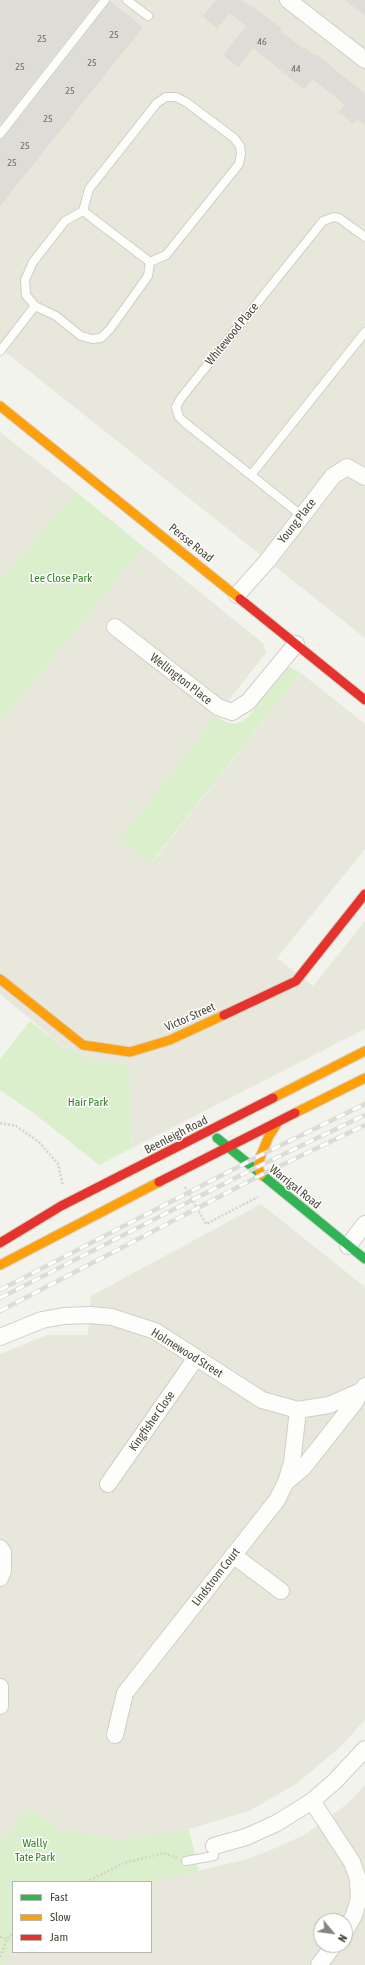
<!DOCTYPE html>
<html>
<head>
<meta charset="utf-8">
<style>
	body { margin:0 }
	#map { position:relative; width:365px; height:1965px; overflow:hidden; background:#f3f3ee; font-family:"Asap Condensed",sans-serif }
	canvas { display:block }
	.legend { position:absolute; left:12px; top:1881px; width:140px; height:72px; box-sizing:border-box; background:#fff; border:1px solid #b7b6af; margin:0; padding:5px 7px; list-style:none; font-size:12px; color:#4c4838 }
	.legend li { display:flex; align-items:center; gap:8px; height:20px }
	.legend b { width:20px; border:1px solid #b7b6af }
	.north { position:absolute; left:313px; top:1913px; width:40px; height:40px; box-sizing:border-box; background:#fff; border:1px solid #b7b6af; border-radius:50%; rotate:119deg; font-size:11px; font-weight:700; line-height:16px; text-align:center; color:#4c4838 }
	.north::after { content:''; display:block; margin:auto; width:14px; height:18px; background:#868478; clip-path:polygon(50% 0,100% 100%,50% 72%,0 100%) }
</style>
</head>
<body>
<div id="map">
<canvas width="365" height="1965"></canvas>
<ul class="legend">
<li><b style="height:5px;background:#30b455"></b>Fast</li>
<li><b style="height:5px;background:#ff9f0a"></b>Slow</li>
<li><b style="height:5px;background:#e5322d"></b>Jam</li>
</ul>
<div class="north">N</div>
</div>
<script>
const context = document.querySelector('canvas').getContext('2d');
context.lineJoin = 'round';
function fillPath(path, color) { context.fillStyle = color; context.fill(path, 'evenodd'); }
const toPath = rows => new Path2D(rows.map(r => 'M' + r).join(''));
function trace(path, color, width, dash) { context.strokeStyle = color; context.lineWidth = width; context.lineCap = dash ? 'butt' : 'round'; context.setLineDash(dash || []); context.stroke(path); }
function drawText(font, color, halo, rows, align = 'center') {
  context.font = font + ' "Asap Condensed",sans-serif'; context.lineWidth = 3; context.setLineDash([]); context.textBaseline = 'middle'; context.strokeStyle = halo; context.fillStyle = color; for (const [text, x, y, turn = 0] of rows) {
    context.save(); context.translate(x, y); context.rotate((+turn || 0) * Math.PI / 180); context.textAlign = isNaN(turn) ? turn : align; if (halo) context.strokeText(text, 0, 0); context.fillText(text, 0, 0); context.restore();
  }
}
const residential = toPath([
	[0,0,365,0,365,638,0,348],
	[0,432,75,491,0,582],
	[144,547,264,644,266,653,119,839,152,863,301,673,365,724,365,849,277,958,313,986,365,921,365,1029,132,1148,128,1064,97,1061,66,1049,0,994,0,722],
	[261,1204,365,1287,365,1720,340,1747,296,1784,249,1811,189,1829,122,1840,64,1830,27,1809,0,1842,0,1354,47,1335,88,1335,91,1296],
	[365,1785,365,1965,3,1965,13,1944,13,1952,151,1952,150,1882,248,1859,278,1847,306,1834,347,1804],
	[321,1921,345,1921,345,1945,321,1945]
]);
const green = toPath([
	[75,491,144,547,0,722,0,582],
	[290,667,301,673,151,863,119,839,216,716,226,722,235,724,242,721,249,716,284,671],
	[30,1021,66,1049,97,1061,128,1064,132,1148,99,1165,36,1115,0,1090,0,1059],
	[27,1809,64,1830,122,1840,189,1829,199,1872,150,1882,13,1882,13,1944,3,1965,0,1965,0,1842]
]);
const building = toPath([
	[0,0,98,0,0,125],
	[216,0,242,0,282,28,280,30,303,49,304,47,315,56,316,54,365,94,365,125,357,119,354,124,339,112,345,105,313,79,304,89,253,48,238,67,223,55,246,26,229,13,217,28,203,16],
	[345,0,365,0,365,16],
	[110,1,143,27,0,206,0,139,4,137]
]);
const path = toPath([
	[0,1123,16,1126,39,1142,58,1164,63,1186],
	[185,1187,206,1224,258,1197],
	[86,1882,124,1863,164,1853,177,1858],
	[0,1937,7,1939,13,1934],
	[0,1957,7,1939]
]);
const lane = toPath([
	[127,0,148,16],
	[0,134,105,0],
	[83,211,150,262],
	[35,306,56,316,81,336,92,339,101,338,110,329,148,276,150,262],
	[0,351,35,306,26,295,25,280,33,262,65,221,83,211,89,189,157,103,166,97,176,97,186,102,234,138,240,146,241,154,239,164,166,255,150,262],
	[251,475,365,332],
	[301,515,184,422,179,417,176,407,181,398,323,221,334,217,339,218,365,237],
	[186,1861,214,1856,214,1846]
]);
const street = toPath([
	[288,0,365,60],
	[237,595,268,560,333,476,347,467,365,477],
	[115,627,218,707,232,712,248,702,296,644],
	[348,1246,365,1224],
	[0,1337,42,1320,64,1316,90,1315,112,1317,155,1331,262,1400,298,1410,329,1405,361,1391,365,1386],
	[286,1482,303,1468,355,1402,361,1391],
	[108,1484,196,1358],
	[0,1548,3,1552,3,1571,0,1578],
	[233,1555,281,1591],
	[0,1687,0,1706],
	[115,1735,125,1693,277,1500,286,1482,292,1463,298,1410],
	[312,1801,352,1862,358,1879,359,1899,354,1915,345,1931],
	[214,1846,246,1837,277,1823,312,1801,334,1782,365,1749],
	[319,1965,334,1945]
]);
const fast = toPath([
	[217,1138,365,1259]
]);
const slow = toPath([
	[0,406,240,599],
	[0,979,83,1045,130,1052,170,1040,224,1015],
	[273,1098,365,1051],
	[295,1113,365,1078],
	[261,1175,258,1167,261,1155,269,1136,278,1122],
	[0,1265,159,1182]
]);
const jam = toPath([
	[240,599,365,700],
	[224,1015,296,981,365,894],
	[159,1182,295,1113],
	[0,1243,61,1206,273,1098]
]);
const rail = toPath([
	[0,1290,261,1155,365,1104],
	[0,1298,253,1169,365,1115],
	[0,1311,261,1175,365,1125]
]);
const numberNames = [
	["25",114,35],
	["25",42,39],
	["46",262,42],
	["25",92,63],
	["25",20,67],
	["44",296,69],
	["25",70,91],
	["25",48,119],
	["25",25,146],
	["25",12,163]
];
const streetNames = [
	["Whitewood Place",232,334,-51],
	["Young Place",297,521,-52],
	["Persse Road",191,543,39],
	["Wellington Place",181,679,38],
	["Victor Street",190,1017,-24],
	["Beenleigh Road",176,1135,-27],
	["Warrigal Road",295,1187,39],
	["Holmewood Street",187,1353,32],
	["Kingfisher Close",152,1421,-55],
	["Lindstrom Court",216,1577,-52]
];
const parkNames = [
	["Lee Close Park",61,578],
	["Hair Park",88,1102],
	["Wally",35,1843],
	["Tate Park",35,1857]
];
fillPath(residential, '#e8e7db');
fillPath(green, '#dbefcd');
fillPath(building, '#dddcd6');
trace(lane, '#d0cec8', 10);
trace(street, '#d0cec8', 18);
trace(fast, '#d3d3c5', 11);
trace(slow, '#d3d3c5', 11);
trace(jam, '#d3d3c5', 11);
trace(path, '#d3d3cc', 2.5, [2, 2]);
trace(lane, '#fdfdfc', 8);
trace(street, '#fdfdfc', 16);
trace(fast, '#30b455', 9);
trace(slow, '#ff9f0a', 9);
trace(jam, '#e5322d', 9);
trace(rail, '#dbdbda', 4.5);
trace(rail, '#fff', 3, [9]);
drawText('10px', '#716e60', null, numberNames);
drawText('12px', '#4c4838', '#fff', streetNames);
drawText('12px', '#378326', '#fff', parkNames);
</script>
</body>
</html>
